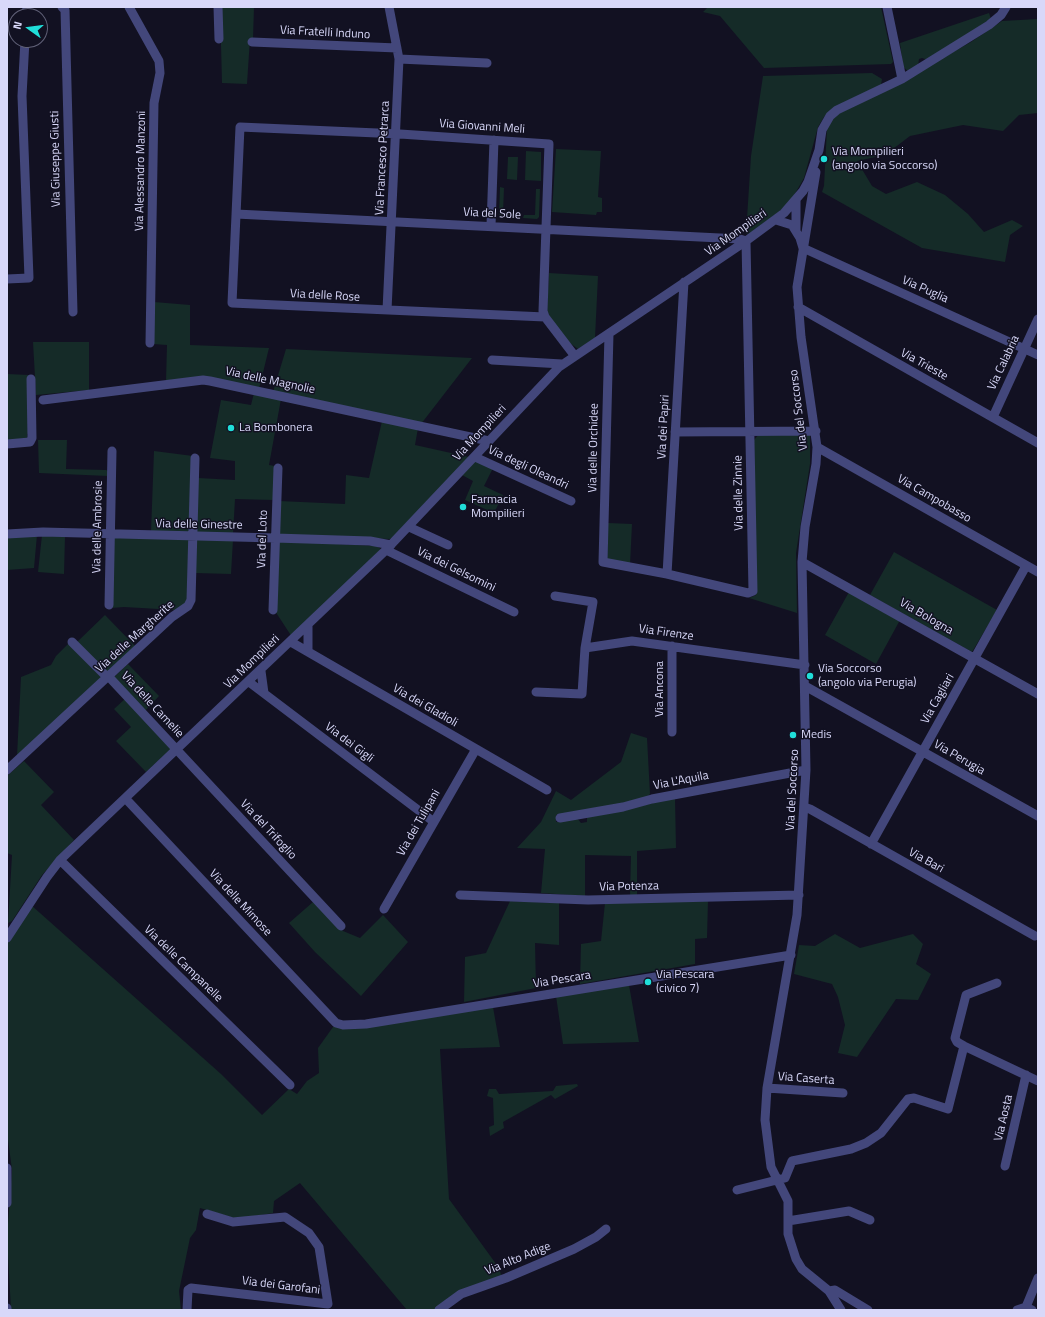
<!DOCTYPE html>
<html>
<head>
<meta charset="utf-8">
<style>
	body { margin:0 }
	#map { position:relative; width:1045px; height:1317px; overflow:hidden; background:#121122; font-family:"Titillium Web",sans-serif }
	canvas { display:block }
	.frame { position:absolute; inset:0; border:8px solid #d8d8f9; pointer-events:none }
	.north { position:absolute; left:8px; top:8px; width:40px; height:40px; box-sizing:border-box; background:#121122; border:1px solid #616178; border-radius:50%; rotate:284deg; font-size:11px; font-weight:700; line-height:16px; text-align:center; color:#d8d8f9 }
	.north::after { content:''; display:block; margin:auto; width:14px; height:18px; background:#20ded9; clip-path:polygon(50% 0,100% 100%,50% 72%,0 100%) }
</style>
</head>
<body>
<div id="map">
<canvas width="1045" height="1317"></canvas>
<div class="frame"></div>
<div class="north">N</div>
</div>
<script>
const context = document.querySelector('canvas').getContext('2d');
context.lineJoin = 'round';
function fillPath(path, color) { context.fillStyle = color; context.fill(path, 'evenodd'); }
const toPath = rows => new Path2D(rows.map(r => 'M' + r).join(''));
function trace(path, color, width, dash) { context.strokeStyle = color; context.lineWidth = width; context.lineCap = dash ? 'butt' : 'round'; context.setLineDash(dash || []); context.stroke(path); }
function drawText(font, color, halo, rows, align = 'center') {
  context.font = font + ' "Titillium Web",sans-serif'; context.lineWidth = 3; context.setLineDash([]); context.textBaseline = 'middle'; context.strokeStyle = halo; context.fillStyle = color; for (const [text, x, y, turn = 0] of rows) {
    context.save(); context.translate(x, y); context.rotate((+turn || 0) * Math.PI / 180); context.textAlign = isNaN(turn) ? turn : align; if (halo) context.strokeText(text, 0, 0); context.fillText(text, 0, 0); context.restore();
  }
}
const green = toPath([
	[220,7,254,7,253,39,250,39,247,84,222,83],
	[708,7,881,7,893,62,891,64,764,68,720,16,703,12],
	[989,13,991,19,928,60,922,58,919,59,918,66,908,71,903,67,900,43],
	[1038,19,1038,113,1019,115,1003,131,963,125,910,136,885,155,857,161,872,186,886,194,917,182,945,195,968,214,984,232,1012,220,1023,226,1010,235,1005,262,922,248,822,192,824,186,827,128,829,122,839,113,883,91,971,42,1002,21],
	[872,73,882,79,881,85,830,111,824,117,818,127,804,178,793,197,780,211,749,234,746,234,751,156,763,76],
	[556,149,601,151,598,197,602,198,602,212,597,212,596,215,552,212],
	[526,151,541,152,541,181,525,180],
	[508,157,518,157,517,180,507,179],
	[500,187,504,188,503,214,514,214,514,218,501,217,499,216],
	[536,189,540,189,539,217,537,219,523,218,524,215,535,215],
	[549,273,598,276,595,338,578,349,566,340,550,319,547,309],
	[154,302,190,305,190,345,269,348,259,389,166,381,167,345,153,344],
	[33,342,89,342,89,390,36,395],
	[286,349,472,358,421,424,273,392],
	[7,374,29,375,30,426,30,433,27,434,28,439,7,440],
	[254,393,281,399,269,465,275,466,274,500,235,499,233,534,196,532,198,478,235,480,235,461,210,458,221,400,251,405],
	[382,421,418,428,415,445,469,457,393,537,390,539,279,535,279,501,345,504,346,475,369,478],
	[759,434,810,434,810,464,796,553,797,613,749,598,756,595,754,440],
	[38,440,67,440,66,469,106,470,108,471,108,476,39,473],
	[154,451,193,456,191,533,151,532],
	[475,460,493,468,484,486,503,495,494,513,465,500,473,481,462,475],
	[608,523,632,524,630,565,607,559],
	[37,535,34,568,7,570,7,537],
	[42,535,65,536,64,574,38,572],
	[112,536,190,539,188,600,184,606,176,610,124,607,111,608],
	[195,539,233,540,231,574,195,573],
	[278,541,376,546,381,549,292,637,275,611],
	[894,552,997,610,972,652,870,595],
	[849,592,900,620,876,664,825,635],
	[105,615,136,647,108,675,76,643],
	[69,643,102,677,17,756,21,677,51,665,56,656],
	[128,664,159,696,145,711,114,677],
	[126,698,171,749,146,772,116,741,131,727,114,709],
	[631,733,647,738,650,794,646,798,622,804,556,815,556,822,577,818,581,823,587,822,587,815,675,798,676,848,637,851,637,896,630,897,631,856,585,855,585,896,541,893,545,849,517,848,541,822,556,791,571,800,621,762],
	[24,761,54,792,41,805,74,840,42,875,12,921,8,923,12,855,7,853,7,776],
	[510,901,559,903,559,945,535,943,536,988,464,1002,465,957,486,953],
	[708,901,707,938,695,939,695,964,580,984,581,944,601,941,605,903],
	[313,902,343,931,360,938,383,915,408,942,361,996,315,952,289,923],
	[31,905,221,1074,262,1115,289,1089,297,1094,307,1081,319,1073,318,1048,333,1027,370,1027,493,1007,500,1047,440,1049,449,1199,499,1268,502,1278,436,1310,407,1310,300,1183,274,1201,273,1213,237,1219,200,1208,196,1230,190,1238,179,1291,181,1310,11,1310,7,1237,12,1170,7,1132,7,942],
	[835,934,860,948,913,934,923,944,916,964,931,974,918,1000,896,999,857,1057,838,1053,845,1025,838,997,832,984,794,974,799,945,815,946],
	[629,985,639,1042,563,1044,556,996],
	[577,1084,578,1086,555,1099,551,1095,503,1122,504,1128,490,1136,489,1127,494,1125,493,1098,487,1096,489,1089,496,1089,499,1094,553,1091,556,1086]
]);
const minor = toPath([
	[62,7,65,10,73,312],
	[129,7,159,61,160,73,154,103,150,343],
	[218,7,219,39],
	[887,7,902,79],
	[26,16,27,7],
	[252,42,397,48],
	[399,59,487,63],
	[816,172,797,287,801,337,817,447,816,464,805,527,802,562,806,770,797,915,767,1088,765,1120,771,1167,788,1201,788,1234,796,1259,802,1269,829,1291,841,1310],
	[796,200,796,231],
	[236,214,740,239,746,241,753,591,748,593,667,574,603,562,609,334],
	[776,220,792,225,800,238,803,248],
	[491,226,494,140],
	[803,248,1038,355],
	[7,279,29,278,22,96,25,40],
	[798,307,1038,443],
	[387,310,399,59,389,7],
	[545,317,543,311,549,144,400,134,240,127,232,303,545,317,574,355],
	[492,360,562,364],
	[43,400,203,380,210,381,489,441],
	[993,417,1038,319],
	[675,432,816,431],
	[7,444,30,442,32,438,31,379],
	[817,447,1038,572],
	[475,457,571,501],
	[409,527,448,545],
	[7,534,43,532,275,538,370,541,391,545],
	[386,550,514,612],
	[802,562,1038,694],
	[667,574,684,282],
	[555,596,593,602,585,648,632,641,805,665],
	[109,605,112,451],
	[273,610,278,468],
	[72,642,108,678],
	[291,642,547,790],
	[672,646,672,732],
	[308,651,308,626],
	[261,671,264,693],
	[109,677,341,926],
	[249,682,434,822],
	[805,686,1038,816],
	[536,692,582,694,585,648],
	[7,770,172,617,188,606,191,600,195,458],
	[126,799,336,1023,343,1025,366,1024,791,955],
	[804,807,810,809,1035,936],
	[560,818,623,807,652,799,806,770],
	[871,844,1026,566],
	[60,860,290,1085],
	[460,895,588,900,799,895],
	[384,909,476,749],
	[7,938,47,877,60,860,386,550,559,367,746,241,784,213,803,191,808,182,819,150,822,130,830,116,837,110,902,79,989,25,1001,15,1006,7],
	[964,1046,957,1042,955,1038,966,995,997,983],
	[767,1088,843,1093],
	[1005,1166,1026,1075],
	[7,1168,7,1203],
	[737,1190,785,1178,792,1161,851,1149,866,1143,881,1133,908,1099,914,1098,948,1109,964,1046,1038,1081],
	[788,1221,849,1211,870,1220],
	[829,1291,835,1290,868,1310],
	[1026,1307,1038,1278],
	[7,1308,7,1310],
	[187,1310,188,1290,191,1288,328,1304,319,1247,309,1233,285,1217,233,1222,207,1214],
	[439,1310,461,1294,506,1278,574,1249,596,1237,606,1229],
	[1017,1310,1026,1307,1032,1310]
]);
const markers = [
	[824,159,4,"#20ded9"],
	[231,428,4,"#20ded9"],
	[463,507,4,"#20ded9"],
	[810,676,4,"#20ded9"],
	[793,735,4,"#20ded9"],
	[648,982,4,"#20ded9"]
];
const streetNames = [
	["Via Fratelli Induno",325,33,3],
	["Via Giovanni Meli",482,127,4],
	["Via Francesco Petrarca",383,158,-87],
	["Via Giuseppe Giusti",56,159,-91],
	["Via Alessandro Manzoni",141,171,-89],
	["Via del Sole",492,214,3],
	["Via Mompilieri",736,233,-35],
	["Via Puglia",925,290,24],
	["Via delle Rose",325,296,3],
	["Via Calabria",1004,363,-65],
	["Via Trieste",924,365,29],
	["Via delle Magnolie",270,381,12],
	["Via del Soccorso",799,410,-97],
	["Via dei Papiri",664,427,-87],
	["Via Mompilieri",480,433,-47],
	["Via delle Orchidee",594,448,-89],
	["Via degli Oleandri",528,468,25],
	["Via delle Zinnie",739,493,-91],
	["Via Campobasso",934,499,30],
	["Via delle Ginestre",199,525,1],
	["Via delle Ambrosie",98,527,-89],
	["Via del Loto",263,539,-88],
	["Via dei Gelsomini",456,570,26],
	["Via Bologna",926,617,30],
	["Via Firenze",666,633,8],
	["Via delle Margherite",135,637,-42],
	["Via Mompilieri",252,662,-44],
	["Via Ancona",660,689,-90],
	["Via Cagliari",938,699,-61],
	["Via delle Camelie",152,705,47],
	["Via dei Gladioli",425,706,30],
	["Via dei Gigli",349,743,37],
	["Via Perugia",959,758,30],
	["Via L'Aquila",681,781,-11],
	["Via del Soccorso",793,790,-87],
	["Via dei Tulipani",419,823,-60],
	["Via del Trifoglio",268,830,47],
	["Via Bari",926,861,29],
	["Via Potenza",629,887,-1],
	["Via delle Mimose",240,903,47],
	["Via delle Campanelle",183,964,44],
	["Via Pescara",562,980,-9],
	["Via Caserta",806,1079,4],
	["Via Aosta",1004,1118,-77],
	["Via Alto Adige",518,1259,-22],
	["Via dei Garofani",281,1286,7]
];
const poiNames = [
	["Via Mompilieri",832,152],
	["(angolo via Soccorso)",832,166],
	["La Bombonera",239,428],
	["Farmacia",471,500],
	["Mompilieri",471,514],
	["Via Soccorso",818,669],
	["(angolo via Perugia)",818,683],
	["Medis",801,735],
	["Via Pescara",656,975],
	["(civico 7)",656,989]
];
fillPath(green, '#152b28');
trace(minor, '#43477b', 9);
for (const [x, y, r, color] of markers) { const dot = new Path2D(); dot.arc(x, y, r, 0, 2 * Math.PI); context.fillStyle = color; context.fill(dot); trace(dot, '#121122', 1.5); }
drawText('12px', '#d8d8f9', '#121122', streetNames);
drawText('12px', '#d8d8f9', '#121122', poiNames, 'left');
</script>
</body>
</html>
